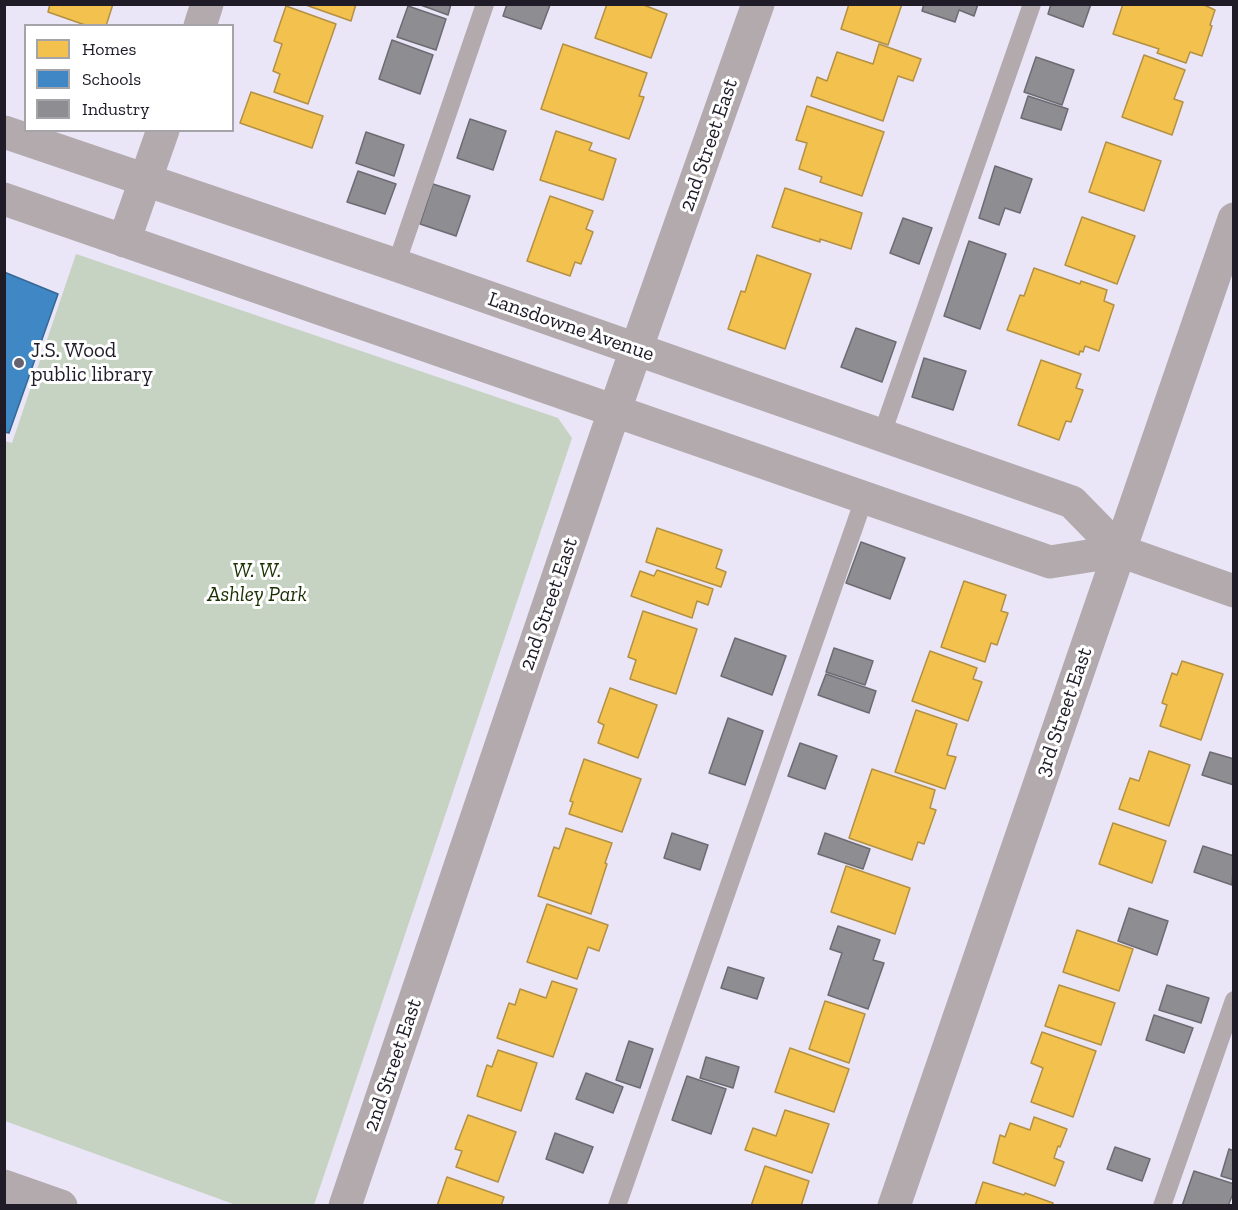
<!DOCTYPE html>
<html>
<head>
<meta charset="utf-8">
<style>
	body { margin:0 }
	#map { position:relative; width:1238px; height:1210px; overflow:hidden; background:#eae5f7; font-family:"Zilla Slab",serif }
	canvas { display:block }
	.frame { position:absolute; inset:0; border:6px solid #1f1c28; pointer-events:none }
	.legend { position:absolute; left:24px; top:24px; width:210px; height:108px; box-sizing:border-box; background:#fff; border:2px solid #a5a4a9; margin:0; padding:8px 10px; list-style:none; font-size:18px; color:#1f1c28 }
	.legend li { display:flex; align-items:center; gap:12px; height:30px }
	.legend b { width:30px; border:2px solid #a5a4a9 }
</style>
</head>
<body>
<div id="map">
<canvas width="1238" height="1210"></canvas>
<div class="frame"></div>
<ul class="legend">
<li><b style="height:16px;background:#f2c14e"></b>Homes</li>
<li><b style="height:16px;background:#3f88c5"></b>Schools</li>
<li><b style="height:16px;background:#8d8d92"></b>Industry</li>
</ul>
</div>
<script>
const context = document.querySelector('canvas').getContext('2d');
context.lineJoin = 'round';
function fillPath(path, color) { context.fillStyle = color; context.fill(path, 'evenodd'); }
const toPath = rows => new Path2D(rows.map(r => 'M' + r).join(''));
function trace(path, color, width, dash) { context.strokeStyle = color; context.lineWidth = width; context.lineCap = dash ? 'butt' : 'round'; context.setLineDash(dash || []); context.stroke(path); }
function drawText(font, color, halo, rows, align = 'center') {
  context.font = font + ' "Zilla Slab",serif'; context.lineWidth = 6; context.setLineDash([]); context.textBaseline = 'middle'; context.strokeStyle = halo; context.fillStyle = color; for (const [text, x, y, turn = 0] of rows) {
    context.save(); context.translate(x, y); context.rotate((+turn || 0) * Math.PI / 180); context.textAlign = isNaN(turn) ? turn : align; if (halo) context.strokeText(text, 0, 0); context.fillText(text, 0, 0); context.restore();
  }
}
const green = toPath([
	[76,254,558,418,572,438,314,1205,236,1205,5,1121,5,441,12,443]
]);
const homes = toPath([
	[50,4,113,4,106,26,88,26,48,12,50,4],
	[303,4,356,4,351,21,303,4],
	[607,4,641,4,667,14,651,58,595,38,607,4],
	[849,4,902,4,888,45,841,29,849,4],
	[1123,4,1202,4,1215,10,1210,25,1212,26,1202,56,1190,52,1186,63,1157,53,1159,49,1113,34,1123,4],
	[286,6,336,24,308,104,274,92,280,74,273,71,282,44,274,41,286,6],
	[563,44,647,73,639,96,644,97,629,139,541,109,563,44],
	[879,44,921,59,913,81,898,76,883,121,811,96,817,77,827,81,837,52,873,64,879,44],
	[1144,55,1185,70,1174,99,1183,102,1172,135,1122,117,1144,55],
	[251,92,323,116,312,148,240,123,251,92],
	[807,106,884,132,862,196,820,182,822,177,799,169,807,143,796,140,807,106],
	[556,131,592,143,589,150,616,159,603,200,540,180,556,131],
	[1106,142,1161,161,1144,211,1089,192,1106,142],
	[785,188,862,213,851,249,820,239,820,242,772,227,785,188],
	[550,196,593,211,586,229,593,232,581,264,575,262,570,276,527,261,550,196],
	[1082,217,1135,236,1117,284,1065,265,1082,217],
	[757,255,811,274,785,349,728,329,741,291,745,292,757,255],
	[1034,268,1080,284,1081,281,1107,290,1104,301,1114,305,1099,351,1085,346,1083,352,1080,351,1079,355,1007,330,1020,295,1024,296,1034,268],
	[1041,360,1081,374,1076,388,1083,390,1071,422,1066,421,1059,440,1018,425,1041,360],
	[657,528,722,550,716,568,726,572,721,587,646,562,657,528],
	[657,570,713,589,708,605,697,601,692,618,631,596,640,571,654,576,657,570],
	[964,581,1006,595,1001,611,1008,613,997,645,991,643,985,662,941,647,964,581],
	[643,611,697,629,676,694,630,679,636,660,628,657,643,611],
	[930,651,977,668,973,679,982,682,968,721,912,701,930,651],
	[1182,661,1223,674,1201,740,1160,726,1167,705,1162,703,1172,673,1177,675,1182,661],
	[610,688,657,705,638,758,598,743,604,725,598,722,610,688],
	[916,710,957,724,947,755,956,757,945,789,895,772,916,710],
	[1149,751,1190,765,1169,826,1119,809,1130,778,1139,781,1149,751],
	[584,759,641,779,622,832,569,814,573,802,570,801,584,759],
	[872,769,935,790,930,808,936,810,924,844,918,842,912,860,849,838,872,769],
	[1113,823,1166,841,1152,883,1099,864,1113,823],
	[566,828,612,843,605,863,607,864,591,914,538,896,554,847,559,849,566,828],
	[846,866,910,888,895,934,831,912,846,866],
	[547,904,608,925,599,951,588,947,577,979,527,962,547,904],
	[1077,930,1133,949,1119,991,1063,972,1077,930],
	[552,981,577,989,553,1057,497,1038,509,1003,515,1005,520,989,546,998,552,981],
	[1059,985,1115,1003,1101,1045,1045,1026,1059,985],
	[825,1001,865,1014,849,1063,809,1049,825,1001],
	[1042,1032,1096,1051,1073,1117,1031,1102,1043,1068,1031,1063,1042,1032],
	[790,1048,849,1069,834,1112,775,1092,790,1048],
	[498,1050,537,1063,521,1111,477,1096,487,1065,492,1067,498,1050],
	[785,1110,829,1124,812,1173,745,1150,753,1128,776,1136,785,1110],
	[468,1115,516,1132,498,1182,456,1167,462,1151,455,1149,468,1115],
	[1034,1117,1067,1129,1060,1147,1058,1146,1054,1158,1064,1162,1055,1186,993,1163,1000,1135,1005,1137,1010,1123,1030,1130,1034,1117],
	[765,1166,809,1181,801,1206,751,1206,765,1166],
	[447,1177,504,1197,501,1206,437,1206,447,1177],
	[983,1182,1024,1195,1025,1193,1053,1203,1052,1206,975,1206,983,1182]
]);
const schools = toPath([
	[4,272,58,294,9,433,4,432,4,272]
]);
const industry = toPath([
	[418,4,451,4,448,15,418,4],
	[507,4,549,4,550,5,541,29,503,16,507,4],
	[924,4,978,4,974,16,959,10,955,22,922,11,924,4],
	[1051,4,1091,4,1083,27,1048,14,1051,4],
	[408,6,446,19,436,50,397,37,408,6],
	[392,40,433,55,420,94,379,79,392,40],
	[1036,57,1074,70,1062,105,1024,92,1036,57],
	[1028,96,1068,109,1061,130,1021,118,1028,96],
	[470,119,506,131,493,170,457,158,470,119],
	[366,132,404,145,394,176,356,163,366,132],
	[995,166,1032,179,1020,213,1005,208,999,225,979,218,995,166],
	[358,171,396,184,385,214,347,202,358,171],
	[433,184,470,196,456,236,420,224,433,184],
	[903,218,932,228,919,264,890,253,903,218],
	[969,241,1006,254,980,329,944,316,969,241],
	[856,328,896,342,882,382,841,367,856,328],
	[924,358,966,371,953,410,912,397,924,358],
	[861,542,905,558,890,599,846,583,861,542],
	[735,638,786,656,772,695,721,676,735,638],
	[834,648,873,661,865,685,826,672,834,648],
	[826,674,876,691,869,713,818,695,826,674],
	[728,718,763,731,745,785,709,773,728,718],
	[800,743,837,756,825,789,788,776,800,743],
	[1210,752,1234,759,1234,785,1202,775,1210,752],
	[672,833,708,845,700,870,664,858,672,833],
	[825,833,870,849,863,869,818,854,825,833],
	[1203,846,1234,856,1232,885,1194,872,1203,846],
	[1129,908,1168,921,1157,955,1118,941,1129,908],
	[838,926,880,940,873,960,884,963,868,1009,828,995,842,953,830,949,838,926],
	[728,967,764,978,757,999,721,988,728,967],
	[1167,985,1209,998,1201,1023,1159,1010,1167,985],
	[1154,1015,1193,1028,1184,1053,1146,1040,1154,1015],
	[629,1041,653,1049,640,1088,616,1080,629,1041],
	[706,1057,739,1067,733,1088,700,1078,706,1057],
	[586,1073,623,1087,613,1113,576,1099,586,1073],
	[687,1076,726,1089,711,1134,672,1120,687,1076],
	[555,1133,593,1147,583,1173,546,1159,555,1133],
	[1115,1147,1150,1159,1142,1181,1107,1169,1115,1147],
	[1229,1149,1234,1151,1234,1180,1221,1176,1229,1149],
	[1194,1171,1234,1184,1234,1191,1228,1206,1182,1206,1194,1171]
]);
const lane = toPath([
	[396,265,485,4],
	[882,434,1032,4],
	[617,1206,865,496],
	[1162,1206,1234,1000]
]);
const street = toPath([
	[200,26,207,4],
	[4,132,396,265,1072,502,1120,551,1234,591],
	[4,199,1050,562,1120,551],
	[124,241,163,130],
	[4,1186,61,1206],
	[345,1206,606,435,758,4],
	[894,1206,1234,219]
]);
const markers = [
	[19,363,6,"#666270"]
];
const streetNames = [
	["2nd Street East",709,145,-71],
	["Lansdowne Avenue",571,327,19],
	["2nd Street East",549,604,-71],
	["3rd Street East",1064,712,-71],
	["2nd Street East",393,1065,-71]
];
const poiNames = [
	["J.S. Wood",31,351],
	["public library",31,375]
];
const parkNames = [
	["W. W.",257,571],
	["Ashley Park",257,595]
];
fillPath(green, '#c6d3c2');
fillPath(homes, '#f2c14e');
trace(homes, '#b39043', 1.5);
fillPath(schools, '#3f88c5');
trace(schools, '#356896', 1.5);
fillPath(industry, '#8d8d92');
trace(industry, '#6c6b72', 1.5);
trace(lane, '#b3aaae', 18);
trace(street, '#b3aaae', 33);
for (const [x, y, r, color] of markers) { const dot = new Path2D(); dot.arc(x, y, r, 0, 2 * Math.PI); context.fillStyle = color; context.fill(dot); trace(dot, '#fff', 2); }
drawText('21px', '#1f1c28', '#fff', streetNames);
drawText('21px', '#1f1c28', '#fff', poiNames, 'left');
drawText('italic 21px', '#193101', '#fff', parkNames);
</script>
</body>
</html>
